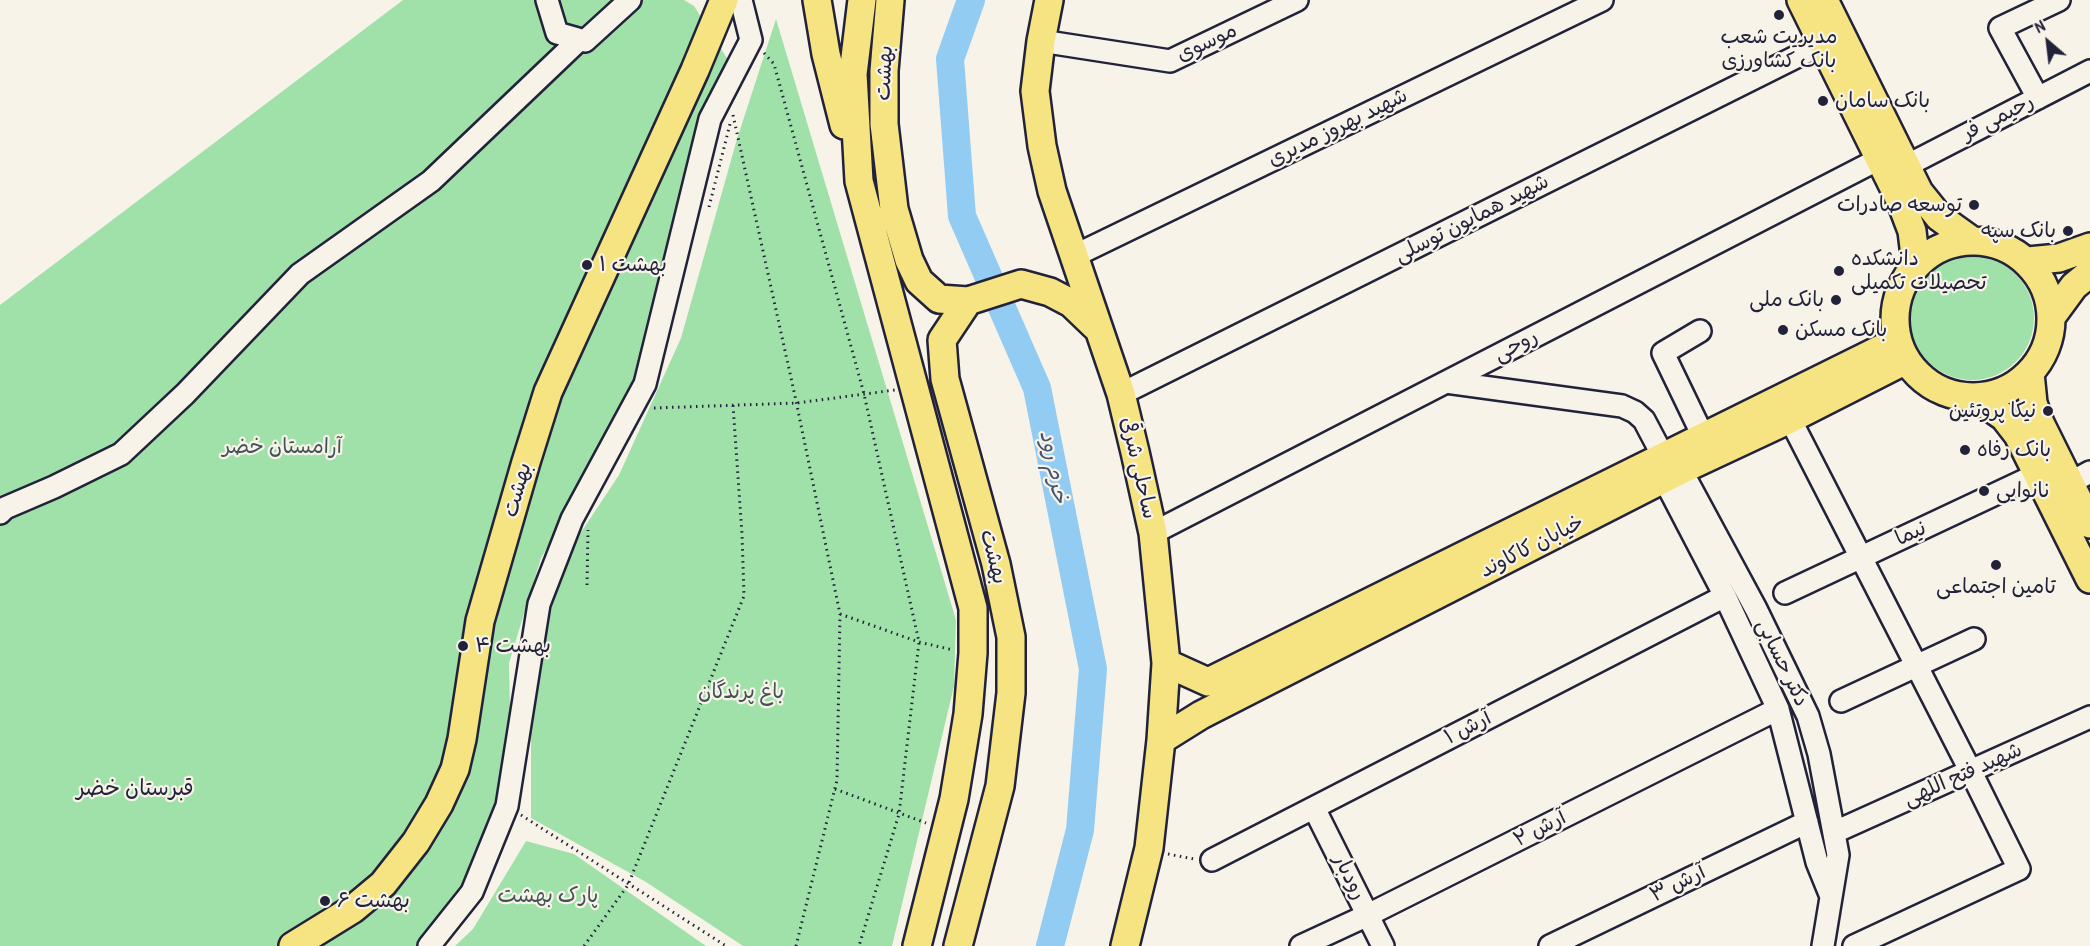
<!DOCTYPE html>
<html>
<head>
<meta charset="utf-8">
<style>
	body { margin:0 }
	#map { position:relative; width:2090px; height:946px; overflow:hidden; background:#f7f3e8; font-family:"Patrick Hand",sans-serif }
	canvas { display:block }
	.north { position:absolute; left:2018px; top:12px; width:60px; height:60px; -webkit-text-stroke:4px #f7f3e8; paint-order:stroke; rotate:332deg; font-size:16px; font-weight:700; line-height:24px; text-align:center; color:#22223b }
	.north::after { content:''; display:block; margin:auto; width:21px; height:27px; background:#22223b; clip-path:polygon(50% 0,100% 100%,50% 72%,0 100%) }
</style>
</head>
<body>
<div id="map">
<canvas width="2090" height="946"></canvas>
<div class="north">N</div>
</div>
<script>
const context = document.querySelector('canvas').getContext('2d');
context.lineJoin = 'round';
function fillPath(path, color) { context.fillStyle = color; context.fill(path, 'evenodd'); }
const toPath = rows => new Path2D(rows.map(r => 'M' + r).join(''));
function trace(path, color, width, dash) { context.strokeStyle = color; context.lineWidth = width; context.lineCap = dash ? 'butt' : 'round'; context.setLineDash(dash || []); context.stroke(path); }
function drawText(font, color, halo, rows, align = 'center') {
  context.font = font + ' "Patrick Hand","Playpen Sans Arabic",sans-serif'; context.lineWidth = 4.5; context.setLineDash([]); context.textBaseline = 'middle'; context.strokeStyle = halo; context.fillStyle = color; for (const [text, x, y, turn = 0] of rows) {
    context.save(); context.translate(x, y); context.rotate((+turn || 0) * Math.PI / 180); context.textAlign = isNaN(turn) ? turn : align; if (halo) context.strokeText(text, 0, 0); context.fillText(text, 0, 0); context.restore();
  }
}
const green = toPath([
	[403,0,684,0,694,6,733,68,631,406,541,558,509,663,512,809,439,936,421,946,0,946,0,305],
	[776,19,956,620,954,686,892,946,743,946,646,882,531,818,531,677,562,561,619,475,681,338,737,139],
	'1910 318a62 62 0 1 1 124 0a62 62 0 1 1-124 0Z',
	[526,841,574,854,706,946,455,946,473,929]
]);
const river = toPath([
	[971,0,950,59,962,216,1037,388,1093,669,1080,830,1050,946]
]);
const path = toPath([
	[764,53,774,64,864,394,919,642,899,814,859,946],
	[733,115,795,396,840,614,837,780,796,946],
	[709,207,731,120],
	[654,408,797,403,895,390],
	[587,585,588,530],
	[840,614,919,642,953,650],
	[835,789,926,823],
	[521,815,726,946],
	[1168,854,1194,859],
	[584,946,628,885,744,596,742,534,733,405]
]);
const minor = toPath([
	[547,0,557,33,585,41,630,0],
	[1041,41,1170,61,1297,0],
	[2038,98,2000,28,2059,0],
	[1906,166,2090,71],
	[1074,256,1602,0],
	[1700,331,1663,353,1703,436],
	[1446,382,1622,406,1635,412,1644,420,1663,456,1664,479,1725,596,1778,709,1817,862,1830,894],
	[1121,394,1822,44],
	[1790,419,1971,772,2019,869,1854,946],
	[1670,462,1681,470,1756,609,1808,716,1819,754,1838,855,1823,946],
	[2070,483,2090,472],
	[0,513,5,508,54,487,121,454,185,394,300,274,431,181,579,40],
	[1153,533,1879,159],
	[1785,593,2038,474],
	[1841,701,1974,639],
	[1314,808,1383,946],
	[1835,832,2090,717],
	[1212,860,1725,596],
	[429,946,472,892,507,806,539,604,572,519,645,384,710,119,751,40,741,0],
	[1301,946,1368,915,1778,709],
	[1550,946,1807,822]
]);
const major = toPath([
	[817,0,826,54,844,125],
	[862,0,853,74,859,181,973,608,973,653,968,714,954,799,917,946],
	[890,0,884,71,884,124,894,209,909,260,919,281,939,299,968,301,1021,284,1050,292,1071,303,1095,326],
	[1049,0,1041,41,1035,91,1042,146,1052,191,1121,394,1135,452,1153,533,1166,663,1161,740,1149,848,1125,946],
	[1801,0,1901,202,1912,231,1916,264],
	[1824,0,1919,192,1939,217,1971,240],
	'1895 319a78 78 0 1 1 156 0a78 78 0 1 1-156 0Z',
	[2028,261,2059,258,2090,247],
	[2052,316,2074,286,2090,273],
	[2030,373,2033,403,2040,423,2090,524],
	[1975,397,2004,417,2018,435,2090,579],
	[1166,663,1208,682,1897,341],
	[1161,740,1201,715,1681,470,1790,419,1906,360],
	[293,946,353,909,383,884,416,842,439,804,455,769,462,739,480,621,526,462,548,392,695,70,724,0],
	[958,946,1000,786,1011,693,1011,637,996,564,945,379,942,340,968,301]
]);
const markers = [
	[1779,15,6,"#22223b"],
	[1823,101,6,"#22223b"],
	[1974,205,6,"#22223b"],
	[2068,231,6,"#22223b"],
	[587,265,6,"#22223b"],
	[1839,271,6,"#22223b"],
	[1836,300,6,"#22223b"],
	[1783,330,6,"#22223b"],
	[2048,411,6,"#22223b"],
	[1965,450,6,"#22223b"],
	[1984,491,6,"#22223b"],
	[1996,565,6,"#22223b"],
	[463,646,6,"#22223b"],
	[325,901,6,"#22223b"]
];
const poiNames = [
	["مدیریت شعب",1779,37,"center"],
	["بانک کشاورزی",1779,61,"center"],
	["بانک سامان",1835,101],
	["توسعه صادرات",1962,205,"right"],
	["بانک سپه",2056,231,"right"],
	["دانشکده",1851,259],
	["تحصیلات تکمیلی",1851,283],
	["بهشت ۱",599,265],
	["بانک ملی",1824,300,"right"],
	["بانک مسکن",1795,330],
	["نیکا پروتئین",2036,411,"right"],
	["بانک رفاه",1977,450],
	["نانوایی",1996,491],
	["تامین اجتماعی",1996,587,"center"],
	["بهشت ۴",475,646],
	["بهشت ۶",337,901]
];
const streetNames = [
	["موسوی",1207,43,-25],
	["بهشت",885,73,-87],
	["رحیمی فر",1998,118,-27],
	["شهید بهروز مدیری",1338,128,-26],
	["شهید همایون توسلی",1472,219,-27],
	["روحی",1516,346,-27],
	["ساحلی شرقی",1138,468,77],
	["بهشت",518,490,-74],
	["نیما",1911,534,-25],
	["خیابان کاکاوند",1532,547,-27],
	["بهشت",993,557,76],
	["دکتر حسابی",1782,663,64],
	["آرش ۱",1468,728,-27],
	["شهید فتح اللهی",1963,775,-24],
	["آرش ۲",1540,829,-27],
	["رودبار",1349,877,63],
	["آرش ۳",1678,884,-26]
];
const parkNames = [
	["آرامستان خضر",282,447],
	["باغ پرندگان",741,692],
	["پارک بهشت",548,896]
];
const waterNames = [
	["خرم رود",1053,467,79]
];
const neighbourhoodNames = [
	["قبرستان خضر",135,789]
];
fillPath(green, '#a0e1aa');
trace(river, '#93ccf2', 28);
trace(minor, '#22223b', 26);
trace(major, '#22223b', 32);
trace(path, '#22223b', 3, [1.5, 4.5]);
trace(minor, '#f7f3e8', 21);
trace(major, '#f6e381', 27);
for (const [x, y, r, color] of markers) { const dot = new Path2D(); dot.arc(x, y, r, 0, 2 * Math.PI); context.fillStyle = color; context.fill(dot); trace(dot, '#f7f3e8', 2); }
drawText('21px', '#22223b', '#f7f3e8', poiNames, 'left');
drawText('21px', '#22223b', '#f7f3e8', streetNames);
drawText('21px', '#425257', '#f7f3e8', parkNames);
drawText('italic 22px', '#445572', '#f7f3e8', waterNames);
drawText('22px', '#22223b', '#f7f3e8', neighbourhoodNames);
</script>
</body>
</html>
